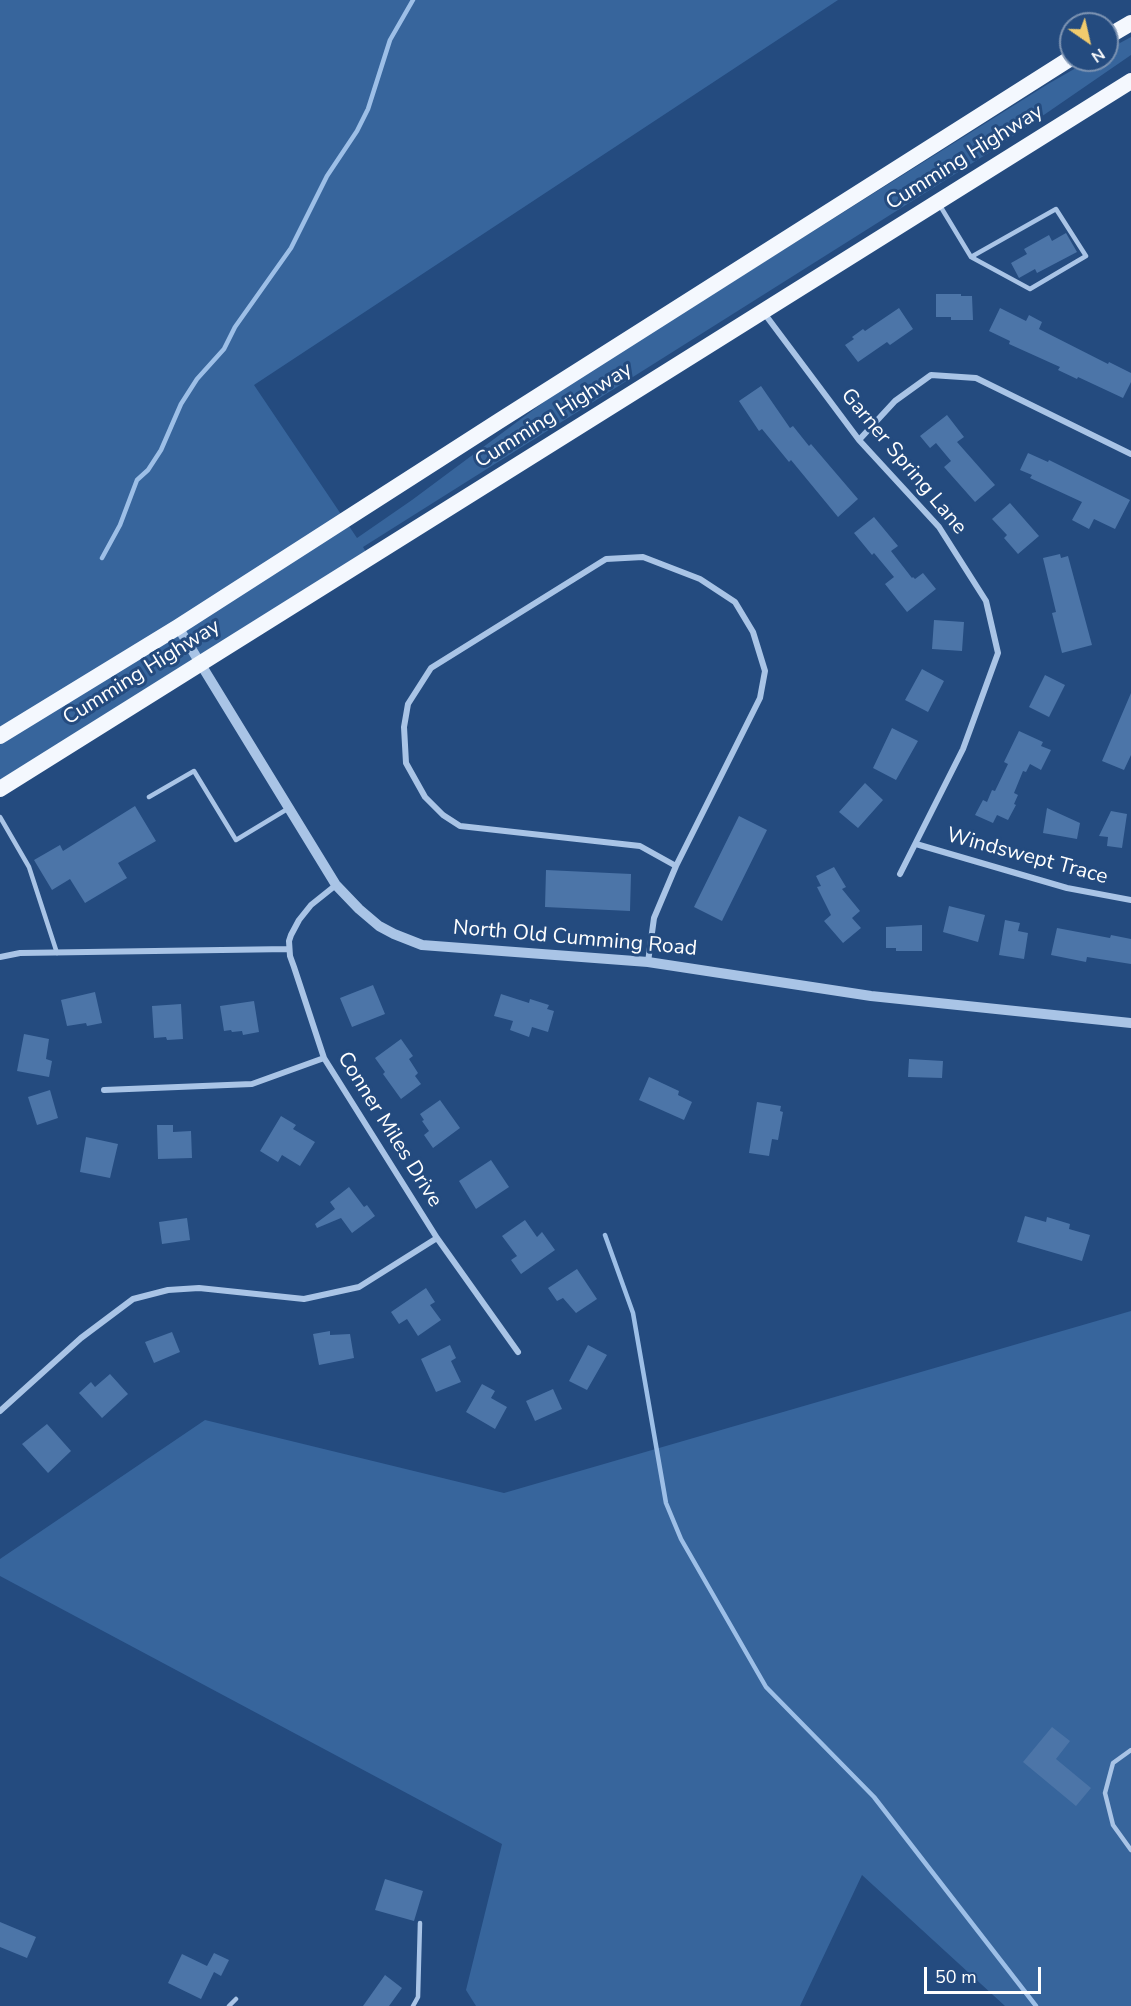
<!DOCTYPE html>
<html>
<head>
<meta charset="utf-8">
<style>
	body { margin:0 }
	#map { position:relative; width:1131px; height:2006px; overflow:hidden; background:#244b7f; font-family:"Nunito Sans",sans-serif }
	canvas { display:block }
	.north { position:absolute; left:1059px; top:12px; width:60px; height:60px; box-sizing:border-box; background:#244b7f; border:2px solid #7c93b2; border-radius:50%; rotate:146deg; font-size:16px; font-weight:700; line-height:24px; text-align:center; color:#fff }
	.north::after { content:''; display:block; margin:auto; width:21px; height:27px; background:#f1cb6d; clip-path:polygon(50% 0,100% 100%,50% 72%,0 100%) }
	.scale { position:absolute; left:924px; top:1967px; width:117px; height:27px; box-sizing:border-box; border:3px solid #fff; border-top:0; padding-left:8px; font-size:18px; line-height:21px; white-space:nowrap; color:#fff; -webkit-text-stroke:4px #244b7f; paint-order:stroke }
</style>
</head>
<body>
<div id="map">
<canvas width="1131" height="2006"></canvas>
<div class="north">N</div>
<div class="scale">50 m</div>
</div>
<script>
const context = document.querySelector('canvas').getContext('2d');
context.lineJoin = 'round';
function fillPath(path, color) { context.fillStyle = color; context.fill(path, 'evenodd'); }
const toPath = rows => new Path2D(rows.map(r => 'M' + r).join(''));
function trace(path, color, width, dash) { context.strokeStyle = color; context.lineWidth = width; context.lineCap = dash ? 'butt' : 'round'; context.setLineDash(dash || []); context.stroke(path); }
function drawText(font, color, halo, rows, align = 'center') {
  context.font = font + ' "Nunito Sans",sans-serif'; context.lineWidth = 6; context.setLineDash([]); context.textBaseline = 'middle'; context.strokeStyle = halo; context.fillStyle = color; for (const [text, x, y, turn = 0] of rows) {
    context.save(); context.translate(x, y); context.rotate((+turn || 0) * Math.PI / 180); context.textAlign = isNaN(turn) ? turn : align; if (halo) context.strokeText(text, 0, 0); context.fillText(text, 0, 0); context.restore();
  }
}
const green = toPath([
	[0,0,838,0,254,385,357,538,412,500,568,384,788,247,1048,84,1090,60,1107,60,1107,50,1131,37,1131,55,990,152,363,547,373,563,0,795],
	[1131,1311,1131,2006,1005,2006,862,1875,800,2006,476,2006,466,1990,502,1844,0,1576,0,1559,205,1420,504,1493]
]);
const stream = toPath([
	[102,558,120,525,137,480,148,470,161,450,181,404,197,379,224,349,235,327,291,248,327,176,357,131,368,109,390,40,413,0],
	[605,1235,633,1313,666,1503,681,1539,766,1687,874,1797,1036,2006]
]);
const building = toPath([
	[1066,233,1077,252,1037,273,1035,269,1019,278,1011,263,1027,254,1024,249,1049,235,1052,241],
	[936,294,961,294,961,296,972,296,973,320,951,320,951,317,936,317],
	[899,308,913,329,890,345,887,342,858,362,845,345,854,339,852,337,863,329,865,331],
	[1000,308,1026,321,1029,315,1042,322,1039,329,1108,364,1109,362,1131,373,1131,382,1123,398,1078,377,1077,379,1058,370,1060,367,1009,344,1010,341,989,331],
	[761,386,790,428,793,426,809,446,811,444,858,499,838,517,791,460,789,462,762,429,759,431,739,401],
	[947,415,964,437,957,442,995,485,975,502,944,467,951,461,936,443,930,448,920,436],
	[1028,453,1048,462,1049,460,1130,500,1115,529,1094,519,1089,529,1072,520,1082,502,1030,478,1032,475,1020,470],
	[1010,503,1039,536,1018,554,1004,538,1007,535,992,519],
	[874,517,898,546,891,551,912,578,913,577,915,579,923,573,936,589,907,612,885,584,894,577,874,553,872,555,854,533],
	[1060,554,1061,558,1068,556,1092,645,1062,653,1052,613,1056,612,1043,558],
	[934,620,964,622,962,651,932,649],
	[922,669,944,681,928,712,905,700],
	[1045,675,1065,685,1049,717,1029,707],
	[1131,693,1131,755,1124,770,1102,761],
	[892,728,918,741,896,780,873,768],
	[1019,731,1043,742,1041,746,1051,750,1041,770,1030,764,1026,772,1023,771,1014,793,1018,795,1014,804,1016,805,1008,820,997,815,993,823,975,815,983,800,987,802,992,790,995,791,1008,764,1004,762],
	[865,783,883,800,858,828,839,812],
	[135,806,156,841,118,863,127,878,85,903,70,879,52,890,34,860,60,845,63,851],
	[1047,808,1080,823,1077,839,1043,833],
	[1111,811,1127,814,1122,848,1107,846,1108,837,1099,836],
	[739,816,767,830,722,921,694,907],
	[834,867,846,887,842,889,860,911,852,918,861,928,843,943,824,921,831,915,817,887,821,886,816,876],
	[546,870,631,874,630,911,545,907],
	[949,906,985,915,978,942,943,932],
	[1005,920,1020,923,1018,931,1028,933,1024,959,999,955],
	[922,925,922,951,896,951,896,948,886,948,886,927],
	[1057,928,1110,938,1111,935,1131,939,1131,964,1087,957,1086,962,1051,955],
	[373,985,385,1014,352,1027,340,998],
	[95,992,102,1023,87,1026,86,1023,67,1026,61,1000],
	[501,994,529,1003,530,999,549,1005,547,1009,554,1011,548,1032,532,1027,529,1037,510,1030,513,1021,494,1016],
	[254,1001,259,1032,243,1035,242,1031,232,1032,231,1030,224,1031,220,1006],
	[181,1004,183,1039,167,1040,166,1037,154,1038,152,1006],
	[24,1034,49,1039,46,1059,52,1061,49,1077,17,1071],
	[401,1039,413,1056,409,1059,418,1073,415,1076,421,1084,401,1099,383,1074,385,1072,375,1058],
	[909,1059,943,1061,942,1078,908,1077],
	[649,1077,679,1091,678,1095,692,1102,684,1120,639,1100],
	[50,1090,58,1118,37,1125,28,1097],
	[440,1100,460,1128,433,1148,424,1135,429,1131,422,1121,424,1120,420,1114],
	[757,1102,781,1106,780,1111,783,1112,778,1140,772,1139,769,1156,749,1153],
	[281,1116,296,1125,293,1129,315,1142,300,1166,282,1155,278,1162,260,1151],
	[157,1125,173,1125,173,1132,191,1131,192,1158,158,1159],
	[86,1137,118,1144,110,1178,80,1172],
	[491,1160,509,1187,476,1209,459,1181],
	[349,1187,364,1207,367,1205,375,1216,352,1233,341,1218,317,1228,315,1224,335,1209,330,1202],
	[1025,1216,1046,1222,1047,1217,1070,1224,1069,1229,1090,1235,1082,1261,1017,1242],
	[187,1218,190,1240,162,1244,159,1222],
	[525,1220,537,1237,542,1232,555,1250,521,1274,511,1260,517,1256,502,1236],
	[577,1269,597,1299,576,1313,563,1298,557,1301,548,1288],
	[426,1288,435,1302,430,1305,441,1320,418,1336,407,1319,399,1324,391,1312],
	[330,1331,330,1335,350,1334,354,1358,319,1365,313,1334],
	[172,1332,180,1352,154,1363,145,1342],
	[450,1345,456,1358,451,1361,461,1382,436,1392,421,1359],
	[588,1345,607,1355,587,1390,569,1381],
	[110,1374,128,1394,102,1418,79,1393,91,1382,95,1387],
	[482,1384,495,1391,491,1398,507,1407,495,1429,466,1412],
	[553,1389,562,1409,535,1421,526,1401],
	[47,1424,71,1451,48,1473,22,1444],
	[1052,1727,1070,1741,1056,1759,1091,1788,1076,1806,1023,1762],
	[385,1879,423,1891,414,1921,375,1910],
	[0,1922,36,1937,27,1958,0,1947],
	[214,1953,229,1960,221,1976,214,1972,201,1999,168,1983,182,1954,207,1966],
	[385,1975,402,1988,389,2006,363,2006]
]);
const service = toPath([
	[939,204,971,257,1030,289,1086,256,1056,209,971,257],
	[149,797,194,771,236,840,289,808],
	[0,817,29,867,57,953],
	[1131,1750,1113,1763,1105,1793,1113,1825,1131,1850],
	[229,2006,236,1999],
	[413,2006,418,1997,420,1923]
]);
const minor = toPath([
	[764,313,859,440,939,527,986,601,998,653,963,749,900,874],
	[859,440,895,401,931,375,976,378,1131,454],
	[916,844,1067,888,1131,900],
	[336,885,311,905,299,920,291,935,289,941,290,956,294,967,324,1058,437,1238,518,1352],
	[0,957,20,953,289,949],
	[648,962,654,918,676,866,760,698,765,671,753,632,735,602,700,579,643,557,606,559,431,668,408,704,404,727,406,763,425,797,443,815,460,826,640,846,676,866],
	[104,1090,252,1084,324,1058],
	[0,1411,81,1338,133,1299,168,1290,199,1288,304,1299,359,1287,437,1238]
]);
const tertiary = toPath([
	[178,627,336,885,359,909,379,926,394,934,422,945,648,962,871,996,1131,1023]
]);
const trunk = toPath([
	[1107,37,1131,23],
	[0,736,178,627,499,421,1071,58],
	[0,789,1131,81]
]);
const streetNames = [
	["Cumming Highway",965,158,-32],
	["Cumming Highway",554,416,-32],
	["Garner Spring Lane",903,462,50],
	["Cumming Highway",142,673,-32],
	["Windswept Trace",1027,857,15],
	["North Old Cumming Road",575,939,5],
	["Conner Miles Drive",389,1130,58]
];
fillPath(green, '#37659c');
trace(stream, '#9dbfe7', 4.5);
fillPath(building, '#4c75a8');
trace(service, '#a9c4e6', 4.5);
trace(minor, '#a9c4e6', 6);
trace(tertiary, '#a9c4e6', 10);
trace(trunk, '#f4f8fe', 16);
drawText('21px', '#fff', '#244b7f', streetNames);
</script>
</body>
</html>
